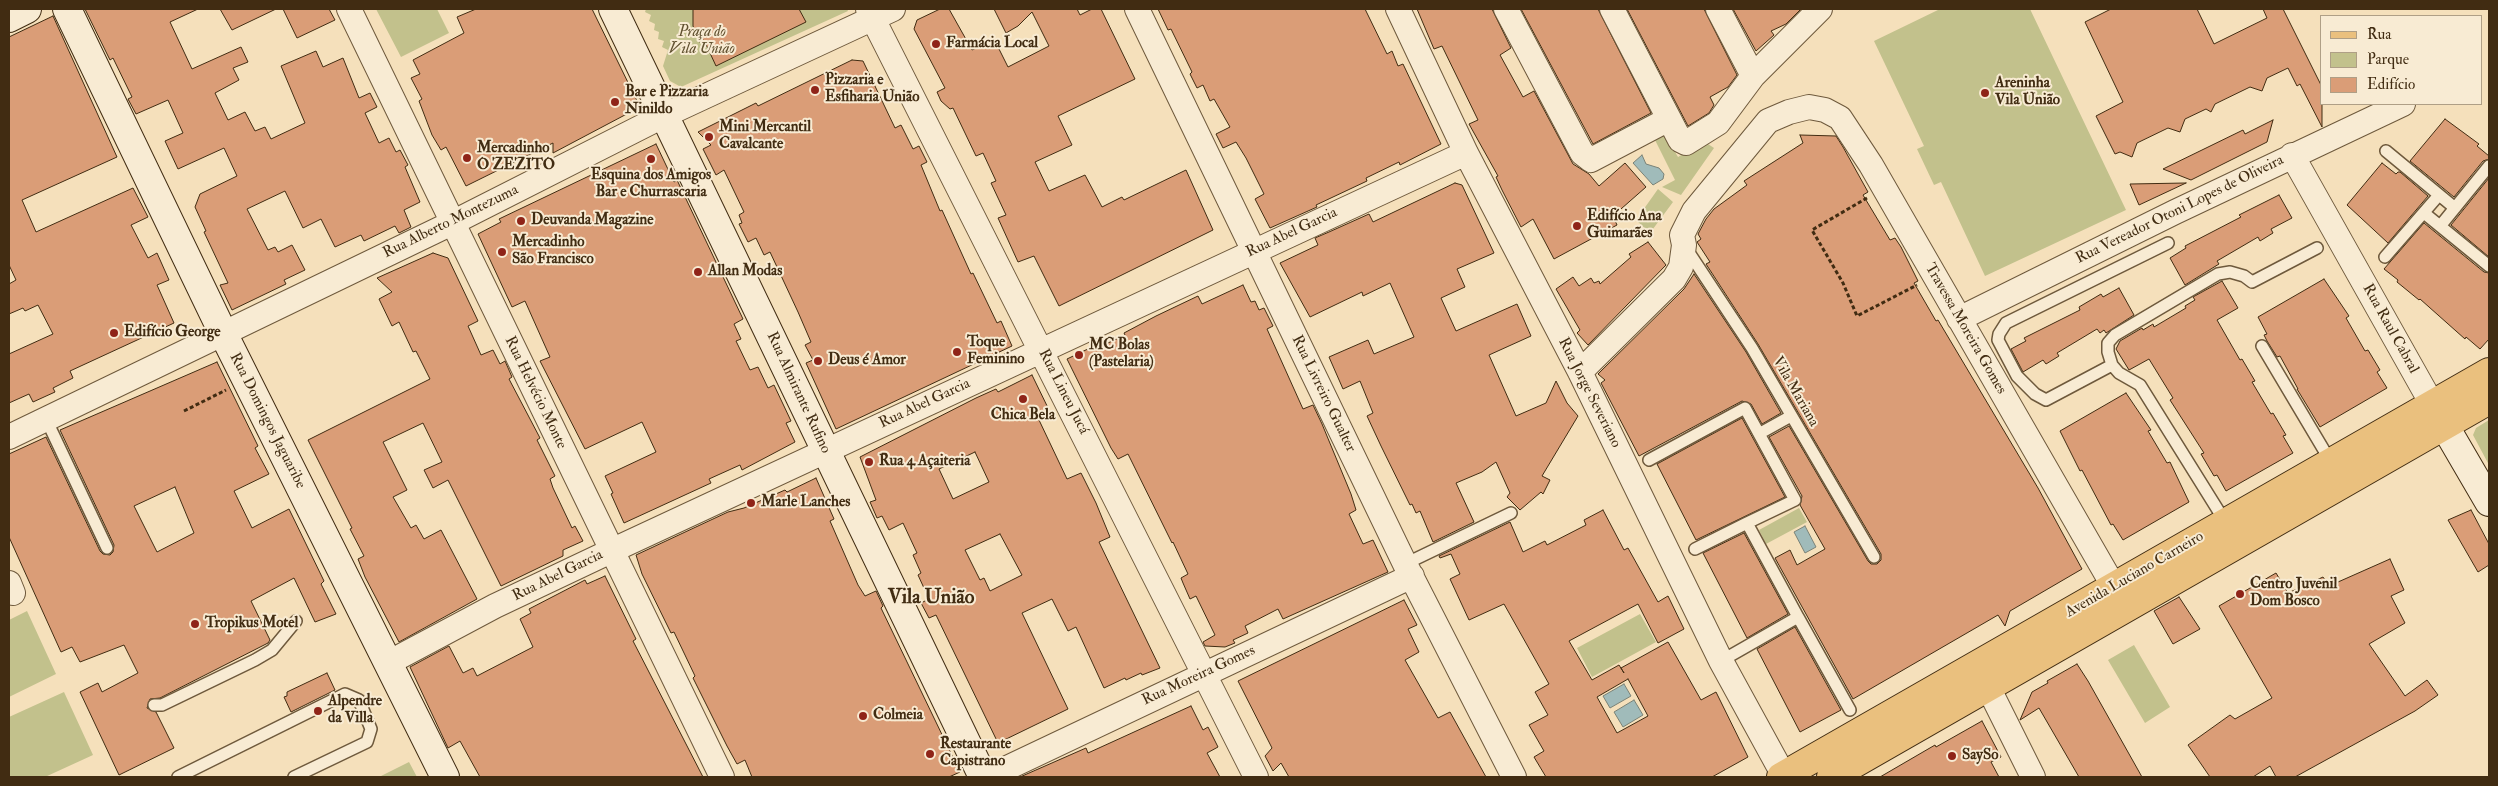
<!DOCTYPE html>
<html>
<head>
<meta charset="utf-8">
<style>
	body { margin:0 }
	#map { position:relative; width:2498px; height:786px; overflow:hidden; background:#f5e0bb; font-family:"IM FELL Double Pica",serif }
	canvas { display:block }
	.frame { position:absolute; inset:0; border:10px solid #412c12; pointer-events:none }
	.legend { position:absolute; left:2320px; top:15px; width:162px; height:90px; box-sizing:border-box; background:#f8ebd3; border:1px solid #af9f86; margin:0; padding:6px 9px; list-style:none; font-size:15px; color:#412c12 }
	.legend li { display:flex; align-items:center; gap:10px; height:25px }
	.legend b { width:25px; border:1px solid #af9f86 }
</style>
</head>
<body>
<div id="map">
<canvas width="2498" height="786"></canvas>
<div class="frame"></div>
<ul class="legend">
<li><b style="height:6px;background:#eac07e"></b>Rua</li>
<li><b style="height:14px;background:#c2c18c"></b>Parque</li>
<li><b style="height:14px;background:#da9d77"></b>Edifício</li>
</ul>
</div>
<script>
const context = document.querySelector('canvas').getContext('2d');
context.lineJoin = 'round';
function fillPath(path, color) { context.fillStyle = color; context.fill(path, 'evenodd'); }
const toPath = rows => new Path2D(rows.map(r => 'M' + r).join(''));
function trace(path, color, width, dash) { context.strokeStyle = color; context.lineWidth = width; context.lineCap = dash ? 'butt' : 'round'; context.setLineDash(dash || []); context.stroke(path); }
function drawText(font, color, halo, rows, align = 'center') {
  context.font = font + ' "IM FELL Double Pica",serif'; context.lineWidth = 4; context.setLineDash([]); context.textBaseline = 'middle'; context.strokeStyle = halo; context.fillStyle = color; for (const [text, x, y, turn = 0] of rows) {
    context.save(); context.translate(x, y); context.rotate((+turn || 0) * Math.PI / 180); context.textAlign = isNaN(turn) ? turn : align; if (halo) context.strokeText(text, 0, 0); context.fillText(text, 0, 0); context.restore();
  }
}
const green = toPath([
	[376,9,437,9,449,33,401,57],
	[646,9,847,9,848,11,681,87,670,81,663,66,668,50,662,47,664,41,658,39,659,32,654,30,655,24,649,21,651,15,645,12],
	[1940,9,2030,9,2126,210,1985,276,1941,182,1934,185,1917,149,1924,146,1874,41],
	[1664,133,1678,157,1700,144,1708,144,1714,148,1681,195,1662,187,1675,180,1654,138],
	[1658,189,1673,202,1650,233,1636,220],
	[2489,420,2489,465,2473,435,2476,428],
	[1799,508,1807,522,1766,544,1759,530],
	[27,611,56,674,9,697,9,620],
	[1640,614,1656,642,1592,677,1577,648],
	[2134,645,2170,707,2145,723,2108,660],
	[64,692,93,755,45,777,9,777,9,717],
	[409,762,417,777,379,777]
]);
const water = toPath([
	[1642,155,1646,164,1659,168,1664,174,1663,179,1653,185,1633,163,1642,155],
	[1805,526,1816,547,1805,553,1794,532,1805,526],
	[1624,684,1631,696,1610,708,1603,696,1624,684],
	[1634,700,1643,715,1623,727,1614,712,1634,700]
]);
const building = toPath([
	[85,9,198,9,170,22,192,69,241,47,248,62,233,68,239,80,215,93,228,120,245,112,255,131,265,127,271,139,305,123,281,66,316,51,323,67,343,58,359,98,370,93,377,107,365,113,379,143,389,138,396,152,400,150,408,165,405,167,420,202,404,210,411,227,399,233,395,226,364,241,361,235,335,247,321,219,303,228,285,191,247,209,268,250,275,247,278,252,292,245,305,270,284,280,286,284,232,310,220,285,228,283,204,232,206,231,195,207,200,194,237,176,224,148,178,169,165,141,183,133,168,100,136,114,128,99,132,97,113,58,110,60,85,9],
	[220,9,276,9,232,30,220,9],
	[283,9,329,9,335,20,297,38,283,9],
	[476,9,592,9,640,107,553,153,553,143,466,186,446,147,441,150,432,135,419,101,422,99,411,78,420,74,413,60,464,33,457,17,476,9],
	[693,9,799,9,806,22,716,66,704,40,699,42,693,26,693,9],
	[940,9,949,9,972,50,994,39,1008,67,1049,46,1032,12,1018,26,1006,33,994,9,1077,9,1080,15,1092,9,1101,9,1135,79,1058,116,1072,145,1035,162,1049,191,1085,175,1102,207,1122,197,1124,200,1186,170,1213,230,1059,306,1034,256,1018,262,998,218,1006,215,991,183,996,181,983,153,976,156,953,108,950,109,941,101,937,92,945,88,914,29,917,20,940,9],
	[1158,9,1365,9,1387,54,1392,51,1398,66,1403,64,1441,144,1400,165,1399,162,1366,178,1367,181,1316,205,1317,207,1270,228,1255,199,1264,194,1246,158,1236,142,1223,148,1216,134,1230,127,1214,99,1210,101,1203,85,1197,88,1190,74,1192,72,1171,29,1168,30,1158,9],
	[1417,9,1492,9,1511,48,1500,55,1523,97,1534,91,1573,164,1589,174,1599,186,1625,163,1646,187,1613,216,1617,225,1554,259,1533,219,1521,227,1502,190,1496,177,1498,176,1469,124,1478,120,1461,85,1442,46,1434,49,1417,9],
	[1521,9,1598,9,1651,113,1593,144,1521,9],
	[1627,9,1704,9,1737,75,1728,87,1710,97,1714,105,1709,113,1688,126,1627,9],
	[1733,9,1801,9,1786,24,1771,31,1774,35,1756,51,1733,9],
	[2111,9,2197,9,2214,44,2267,18,2263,9,2283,9,2322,87,2322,127,2300,84,2297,86,2288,68,2267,78,2262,91,2250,87,2215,104,2211,112,2206,109,2185,119,2180,132,2168,128,2137,143,2132,157,2120,152,2115,154,2096,116,2123,102,2085,22,2111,9],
	[53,16,117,157,22,200,36,232,133,188,148,217,131,225,148,258,157,253,169,280,157,285,174,323,70,371,73,378,53,388,55,392,33,402,29,394,9,403,9,354,53,334,38,305,25,311,23,308,9,314,9,284,16,280,9,265,9,37,53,16],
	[852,60,863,61,895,128,901,125,913,149,919,146,927,162,921,165,940,211,942,210,971,274,973,273,997,323,1001,321,1012,346,836,429,806,363,813,360,805,345,811,342,798,312,770,252,764,255,756,238,748,242,739,224,742,223,739,215,744,212,724,170,716,175,703,149,711,145,698,132,756,103,758,106,852,60],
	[2445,119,2479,144,2477,146,2489,156,2489,159,2483,161,2454,197,2410,161,2445,119],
	[2273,120,2267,142,2191,180,2163,169,2243,130,2245,134,2273,120],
	[1800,135,1836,136,1843,147,1868,192,1863,195,1890,240,1895,238,1901,247,1918,281,1914,283,1936,321,1938,320,2038,488,2082,569,2010,611,2005,626,1998,615,1853,699,1775,558,1790,550,1797,565,1825,549,1800,505,1802,496,1769,437,1789,426,1868,561,1871,564,1877,564,1881,560,1881,554,1758,344,1706,264,1710,262,1697,242,1701,239,1698,234,1706,219,1714,209,1747,185,1744,181,1803,143,1800,135],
	[656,144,674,182,677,180,743,319,734,324,741,339,736,341,750,370,758,367,768,388,774,385,791,421,786,423,795,442,742,470,740,465,709,479,711,483,624,523,611,494,613,493,605,476,656,452,642,422,585,449,540,361,550,357,525,301,512,307,478,234,501,222,499,219,656,144],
	[2382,163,2396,174,2398,172,2400,172,2428,196,2388,243,2347,205,2382,163],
	[2489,178,2489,257,2451,225,2489,178],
	[1455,183,1462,185,1494,253,1457,269,1465,287,1441,298,1456,331,1517,304,1531,336,1489,355,1516,416,1546,403,1556,381,1567,403,1578,416,1542,476,1550,480,1543,494,1541,492,1520,510,1507,497,1510,493,1496,462,1482,472,1456,483,1474,522,1433,542,1420,511,1416,513,1412,504,1410,505,1381,446,1367,416,1373,413,1360,381,1343,389,1329,357,1368,340,1374,354,1414,337,1390,283,1363,296,1362,292,1310,317,1280,263,1318,245,1315,238,1329,232,1369,214,1373,222,1455,183],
	[2186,183,2139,205,2130,184,2186,183],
	[2279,195,2292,218,2271,229,2273,233,2260,241,2258,237,2217,261,2219,264,2185,285,2170,258,2186,248,2185,246,2241,217,2239,215,2279,195],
	[2424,223,2484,272,2489,273,2489,339,2480,349,2466,337,2465,339,2420,299,2419,300,2397,282,2398,280,2384,269,2424,223],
	[1648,242,1666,265,1588,345,1577,333,1580,330,1556,289,1573,277,1579,286,1591,278,1594,283,1599,281,1600,284,1631,257,1629,254,1648,242],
	[433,253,448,258,478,321,468,326,481,355,493,350,500,364,505,361,512,377,509,379,540,438,537,440,555,476,550,479,553,488,572,528,575,526,583,541,563,550,563,556,501,586,448,480,433,488,424,470,442,462,423,423,383,442,407,490,393,497,411,528,416,525,424,539,441,530,477,599,399,642,365,577,358,559,364,556,350,529,352,528,308,440,430,379,416,351,413,352,399,322,392,326,379,299,392,292,377,278,433,253],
	[1694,274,1746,352,1781,413,1762,424,1751,404,1742,401,1639,456,1601,383,1605,380,1598,374,1684,289,1694,274],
	[2324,279,2349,316,2346,318,2365,351,2368,350,2380,370,2377,372,2387,388,2320,427,2297,389,2298,389,2280,356,2277,357,2267,341,2264,335,2267,334,2258,317,2324,279],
	[2222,281,2238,308,2217,320,2240,360,2242,359,2255,381,2252,382,2271,414,2273,413,2286,435,2283,436,2293,453,2226,491,2217,475,2214,476,2201,454,2204,453,2170,400,2173,398,2149,359,2129,370,2116,349,2120,341,2142,328,2143,330,2153,324,2154,327,2186,308,2185,306,2195,300,2193,297,2222,281],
	[1243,285,1251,302,1255,301,1259,310,1264,308,1273,326,1267,329,1303,409,1313,405,1322,424,1351,494,1356,510,1349,514,1363,544,1373,540,1388,572,1283,619,1278,609,1245,626,1248,633,1233,640,1235,643,1225,647,1205,646,1203,642,1215,635,1196,596,1190,599,1183,583,1181,578,1188,574,1173,542,1172,543,1128,454,1118,459,1111,448,1067,359,1092,347,1093,350,1125,335,1124,333,1156,316,1198,296,1202,304,1243,285],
	[2119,288,2134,315,2106,333,2104,330,2100,333,2097,329,2057,353,2059,356,2046,364,2043,360,2023,372,2011,349,2026,341,2024,338,2080,310,2079,307,2101,294,2103,297,2119,288],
	[217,362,258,446,255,448,269,474,234,491,252,528,289,509,324,581,321,584,336,614,315,622,294,578,251,601,270,640,268,643,160,698,150,699,147,708,156,712,174,748,119,775,80,692,98,683,102,692,138,673,124,645,80,662,72,647,61,652,9,537,9,454,46,437,100,551,103,554,110,555,113,552,114,545,60,430,217,362],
	[175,487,194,533,157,552,134,506,175,487],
	[1032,375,1051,414,1039,420,1067,479,1081,473,1096,503,1110,537,1099,542,1160,668,1142,675,1141,673,1126,680,1125,678,1104,688,1076,627,1068,631,1052,599,1022,613,1068,709,998,743,936,615,929,618,921,603,929,599,918,575,921,573,913,555,917,553,903,523,889,530,882,516,877,518,870,502,876,500,860,457,976,398,996,389,998,392,1032,375],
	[975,452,989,482,953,499,939,469,975,452],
	[1000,534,1022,575,990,591,984,578,980,580,965,550,1000,534],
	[2126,393,2151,430,2148,431,2167,463,2170,462,2189,502,2123,540,2113,524,2111,525,2082,470,2080,471,2060,431,2126,393],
	[1742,418,1785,497,1696,540,1657,464,1742,418],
	[816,478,834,519,830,521,858,585,865,596,876,591,883,606,881,608,960,772,949,777,752,777,745,760,737,764,727,746,693,678,695,676,674,632,671,633,642,574,636,555,728,512,744,508,785,490,787,492,816,478],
	[1603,510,1624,550,1628,548,1658,602,1668,596,1684,629,1658,643,1638,604,1569,641,1592,680,1619,665,1624,673,1621,668,1668,642,1701,700,1716,692,1748,757,1712,777,1546,777,1534,757,1544,751,1529,725,1548,715,1535,692,1549,684,1504,604,1469,620,1450,579,1460,574,1451,554,1440,558,1439,556,1510,522,1523,552,1545,541,1547,545,1586,525,1584,520,1603,510],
	[1628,679,1648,716,1617,733,1597,697,1628,679],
	[2471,510,2489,544,2489,565,2478,572,2448,520,2471,510],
	[1744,533,1788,614,1747,638,1703,553,1744,533],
	[2390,559,2404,590,2391,596,2405,623,2369,644,2405,696,2427,680,2438,695,2415,711,2295,777,2276,777,2270,766,2253,777,2210,777,2188,745,2230,715,2235,719,2272,698,2219,606,2276,573,2288,593,2323,577,2329,586,2390,559],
	[605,576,636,639,633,641,703,777,480,777,460,741,448,748,410,667,449,646,463,673,473,668,477,676,533,647,520,619,531,613,529,609,585,580,587,584,605,576],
	[2179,597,2200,629,2173,644,2154,611,2179,597],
	[1404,600,1417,625,1408,629,1419,652,1405,660,1438,718,1450,712,1486,777,1289,777,1281,763,1273,771,1265,756,1272,748,1238,681,1404,600],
	[1795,627,1841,710,1800,732,1757,649,1795,627],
	[2077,664,2088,681,2142,777,2079,777,2039,708,2020,720,2032,692,2048,683,2047,681,2077,664],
	[327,673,335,690,291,712,284,697,287,696,287,692,327,673],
	[1191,706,1203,730,1208,727,1218,747,1207,753,1220,777,1020,777,1086,748,1088,753,1191,706],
	[1982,721,2001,757,1991,762,1999,777,1880,777,1935,745,1936,747,1982,721]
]);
const path = toPath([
	[1867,198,1812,230,1843,283,1857,316,1917,285],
	[184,411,226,390]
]);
const lane = toPath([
	[2386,151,2455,208],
	[2424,213,2489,266],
	[2441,225,2489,166],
	[1686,248,1752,348,1874,557],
	[2385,257,2439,195],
	[2262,346,2331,462],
	[2112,365,2046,400,2035,394,2017,376,1998,340,1999,334,2006,323,2168,243],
	[46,419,107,548],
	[1764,431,1791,416],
	[1649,460,1745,408,1795,500,1747,523],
	[2226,523,2140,385,2119,373,2112,365,2108,352,2108,343,2115,335,2218,274,2230,272,2244,276,2252,282,2317,248],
	[1695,549,1747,523,1798,617],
	[1405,564,1511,513],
	[1721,661,1798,617,1850,710],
	[154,705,162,705,255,660,272,650,296,621],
	[178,777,345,694,359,700,371,729,367,742,294,777]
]);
const street = toPath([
	[349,9,722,777],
	[868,9,1256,777],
	[1137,9,1405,564,1514,777],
	[1398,9,1466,153,1580,372,1721,661,1784,776],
	[1506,9,1582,153,1591,160,1669,119],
	[1612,9,1680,140,1686,143,1718,123,1753,76,1718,9],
	[1753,76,1820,9],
	[2292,155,2432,404],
	[1959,319,2175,212,2403,104],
	[1580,372,1674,279,1681,267,1684,245,1682,235,1694,211,1768,121,1789,112,1809,107,1825,110,1840,118,1871,165,2114,587],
	[9,437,452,223,665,115,893,9],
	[9,583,13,593],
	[388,663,495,606,611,551,1466,153],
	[1988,687,2033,777],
	[988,777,1412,576]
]);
const secondary = toPath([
	[67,9,223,333,445,777],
	[613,9,983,777],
	[9,18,27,9],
	[2433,406,2489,502]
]);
const primary = toPath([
	[1781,777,2489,372],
	[1831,777,2489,400]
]);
const markers = [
	[936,44,5,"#8f2418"],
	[815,90,5,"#8f2418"],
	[1985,93,5,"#8f2418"],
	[615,102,5,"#8f2418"],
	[709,137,5,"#8f2418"],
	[467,158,5,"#8f2418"],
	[651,159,5,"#8f2418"],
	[521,221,5,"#8f2418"],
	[1577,226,5,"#8f2418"],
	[502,252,5,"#8f2418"],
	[698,272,5,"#8f2418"],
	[114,333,5,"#8f2418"],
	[957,352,5,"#8f2418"],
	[1079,355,5,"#8f2418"],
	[818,361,5,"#8f2418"],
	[1023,399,5,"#8f2418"],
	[869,462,5,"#8f2418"],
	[751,503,5,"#8f2418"],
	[2240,594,5,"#8f2418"],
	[195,624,5,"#8f2418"],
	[318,711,5,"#8f2418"],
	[863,716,5,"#8f2418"],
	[930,754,5,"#8f2418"],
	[1952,756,5,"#8f2418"]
];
const parkNames = [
	["Praça do",702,33],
	["Vila União",702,50]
];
const poiNames = [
	["Farmácia Local",946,44],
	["Pizzaria e",825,81],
	["Esfiharia União",825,98],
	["Areninha",1995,84],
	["Vila União",1995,101],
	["Bar e Pizzaria",625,93],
	["Ninildo",625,110],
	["Mini Mercantil",719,128],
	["Cavalcante",719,145],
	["Mercadinho",477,149],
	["O ZEZITO",477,166],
	["Esquina dos Amigos",651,176,"center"],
	["Bar e Churrascaria",651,193,"center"],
	["Edifício Ana",1587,217],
	["Guimarães",1587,234],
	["Deuvanda Magazine",531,221],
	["Mercadinho",512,243],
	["São Francisco",512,260],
	["Allan Modas",708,272],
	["Edifício George",124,333],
	["Toque",967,343],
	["Feminino",967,360],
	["MC Bolas",1089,346],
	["(Pastelaria)",1089,363],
	["Deus é Amor",828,361],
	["Chica Bela",1023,416,"center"],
	["Rua 4 Açaiteria",879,462],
	["Marle Lanches",761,503],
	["Centro Juvenil",2250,585],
	["Dom Bosco",2250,602],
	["Tropikus Motel",205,624],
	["Alpendre",328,702],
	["da Villa",328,719],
	["Colmeia",873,716],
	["Restaurante",940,745],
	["Capistrano",940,762],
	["SaySo",1962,756]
];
const streetNames = [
	["Rua Vereador Otoni Lopes de Oliveira",2180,210,-26],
	["Rua Alberto Montezuma",451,222,-26],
	["Rua Abel Garcia",1292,233,-25],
	["Travessa Moreira Gomes",1965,329,60],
	["Rua Raul Cabral",2390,329,61],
	["Rua Lineu Jucá",1063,392,63],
	["Vila Mariana",1795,392,60],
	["Rua Helvécio Monte",535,393,64],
	["Rua Almirante Rufino",798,393,65],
	["Rua Jorge Severiano",1589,393,63],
	["Rua Livreiro Gualter",1323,394,64],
	["Rua Abel Garcia",925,404,-25],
	["Rua Domingos Jaguaribe",267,421,63],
	["Avenida Luciano Carneiro",2135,575,-30],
	["Rua Abel Garcia",558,576,-26],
	["Rua Moreira Gomes",1199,676,-25]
];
const districtNames = [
	["Vila União",931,599]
];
fillPath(green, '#c2c18c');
fillPath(water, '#a0bbba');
trace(water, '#7a8277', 1);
fillPath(building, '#da9d77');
trace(building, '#412c12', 1);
trace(lane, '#6e593c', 14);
trace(street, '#6e593c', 26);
trace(secondary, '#412c12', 30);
trace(primary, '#412c12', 30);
trace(path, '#412c12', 3, [4, 2.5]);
trace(lane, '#f8ebd3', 11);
trace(street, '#f8ebd3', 24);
trace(secondary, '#f8ebd3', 28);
trace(primary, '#eac07e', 28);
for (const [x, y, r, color] of markers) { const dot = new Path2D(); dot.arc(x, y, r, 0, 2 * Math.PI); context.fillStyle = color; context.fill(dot); trace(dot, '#f8ebd3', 2); }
drawText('italic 15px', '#615130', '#f8ebd3', parkNames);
drawText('bold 15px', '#412c12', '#f8ebd3', poiNames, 'left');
drawText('15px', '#412c12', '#f8ebd3', streetNames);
drawText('bold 20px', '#412c12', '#f8ebd3', districtNames);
</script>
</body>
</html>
